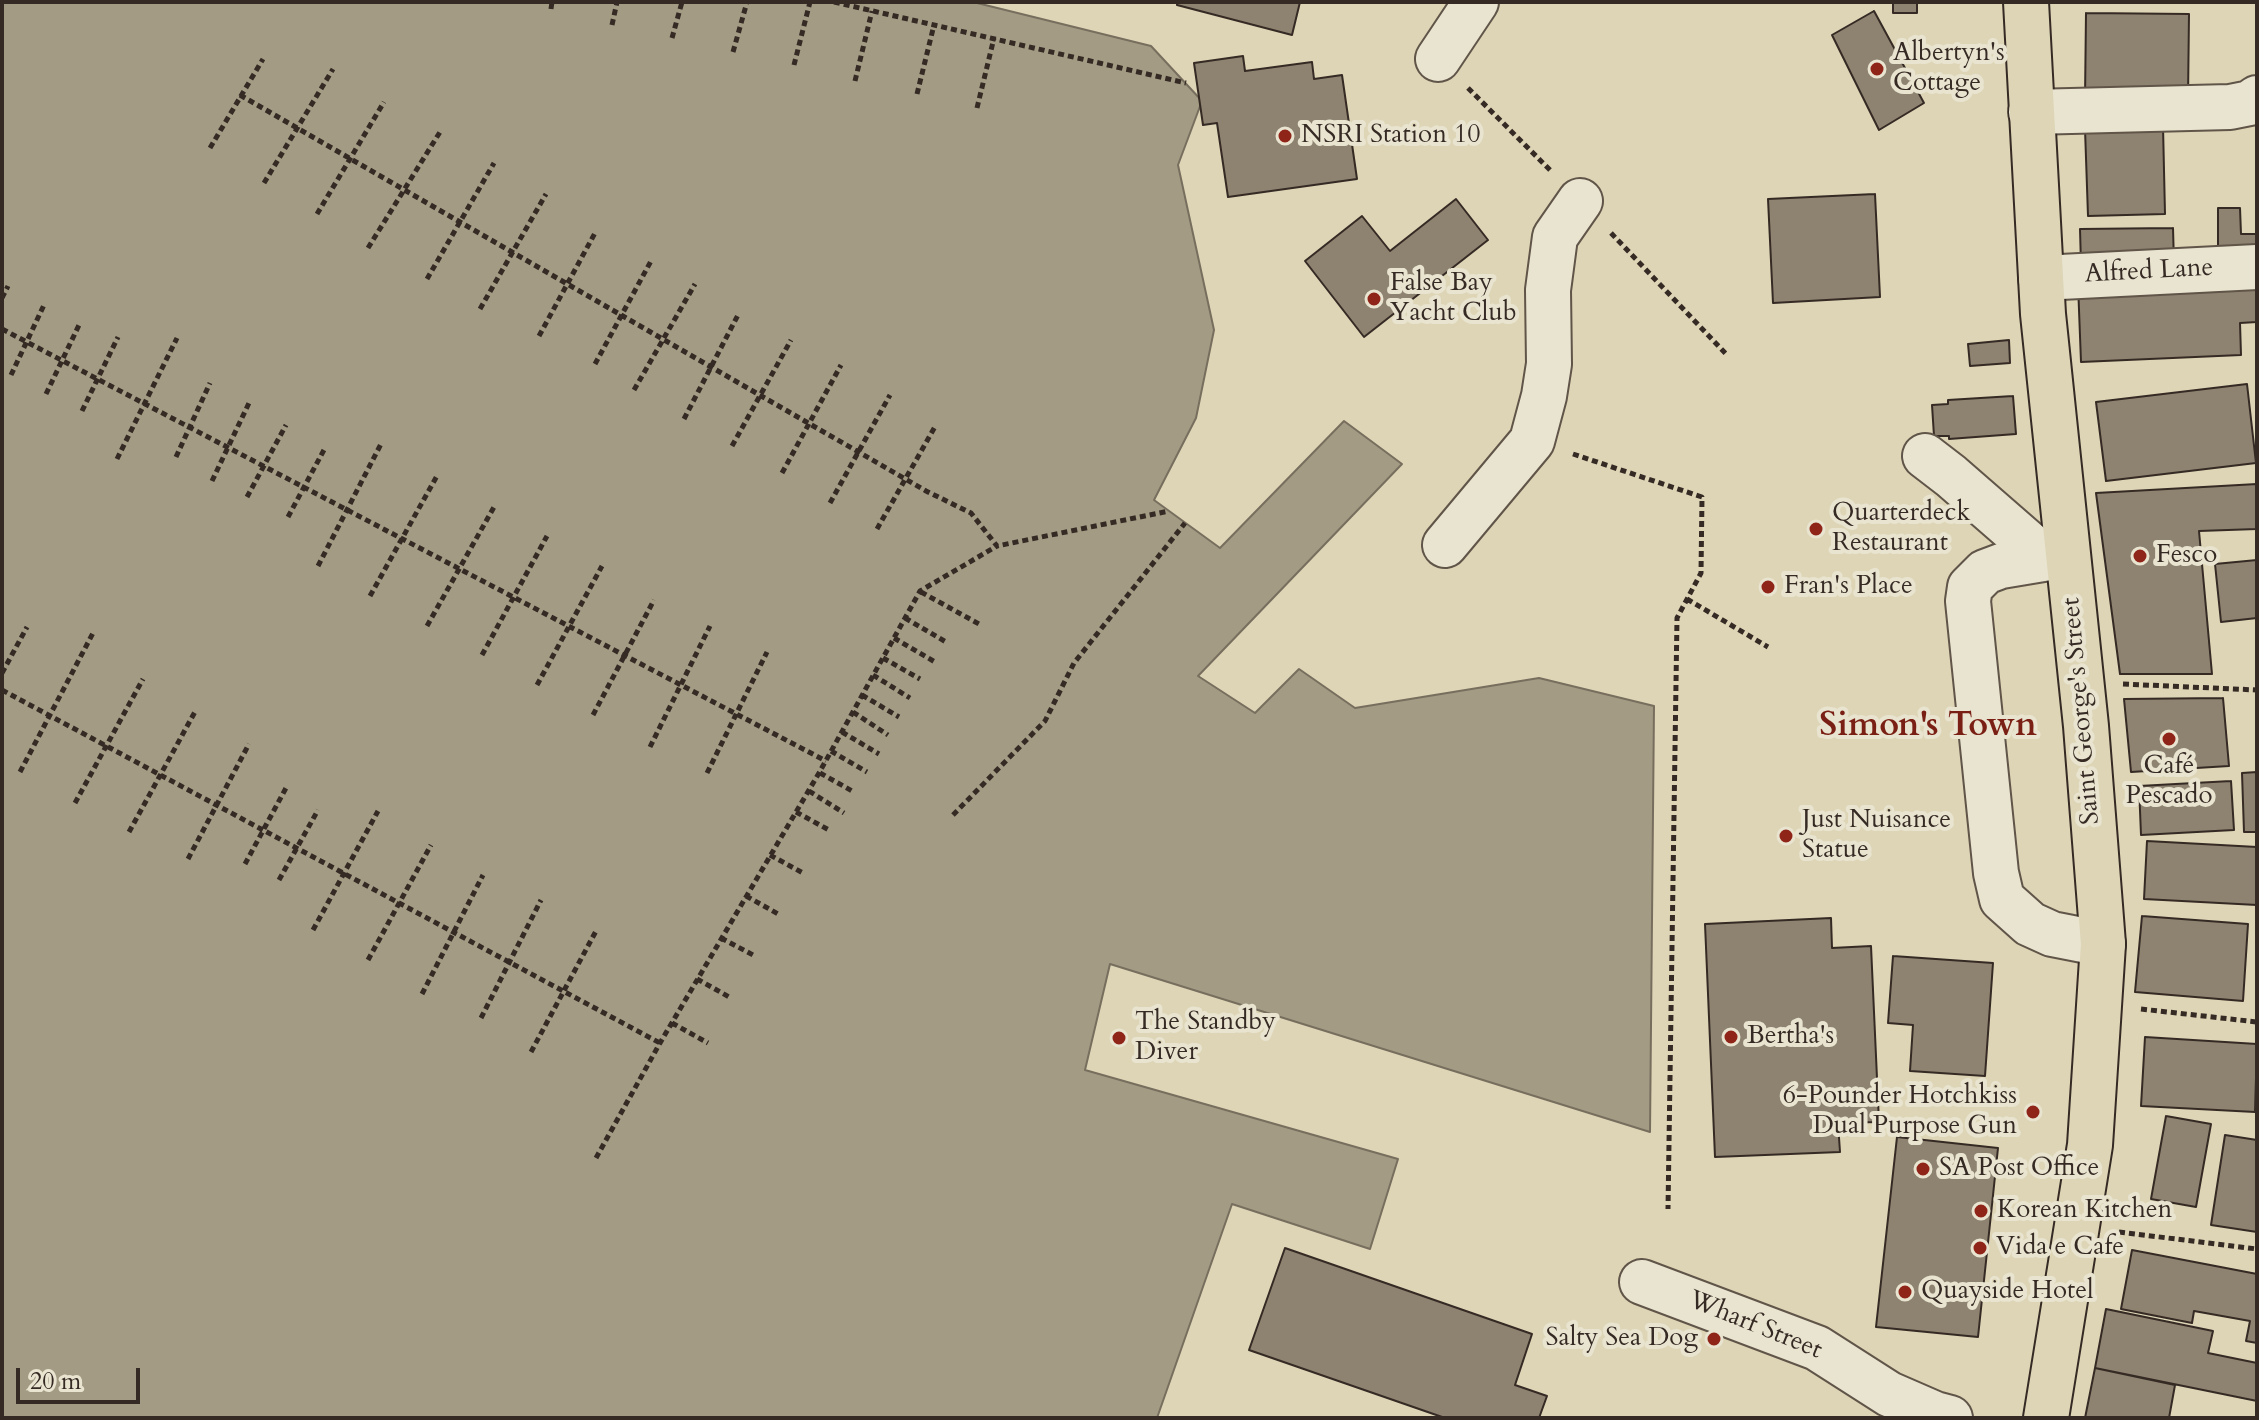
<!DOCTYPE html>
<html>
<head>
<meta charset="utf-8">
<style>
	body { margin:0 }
	#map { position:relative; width:2259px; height:1420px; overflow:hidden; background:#ddd5b6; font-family:Cardo,serif }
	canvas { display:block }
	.frame { position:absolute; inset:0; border:4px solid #362a24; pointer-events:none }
	.scale { position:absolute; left:16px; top:1368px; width:124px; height:36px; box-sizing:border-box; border:4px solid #362a24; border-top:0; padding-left:10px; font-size:24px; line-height:28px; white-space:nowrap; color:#362a24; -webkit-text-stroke:6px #e9e4d0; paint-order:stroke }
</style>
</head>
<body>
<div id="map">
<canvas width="2259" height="1420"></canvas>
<div class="frame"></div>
<div class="scale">20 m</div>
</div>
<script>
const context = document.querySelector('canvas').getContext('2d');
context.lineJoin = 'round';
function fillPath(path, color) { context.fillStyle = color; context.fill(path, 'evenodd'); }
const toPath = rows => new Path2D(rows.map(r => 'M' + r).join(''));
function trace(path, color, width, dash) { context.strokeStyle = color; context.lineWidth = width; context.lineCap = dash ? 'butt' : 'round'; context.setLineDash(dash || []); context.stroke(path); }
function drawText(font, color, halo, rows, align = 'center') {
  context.font = font + ' Cardo,serif'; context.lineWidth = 8; context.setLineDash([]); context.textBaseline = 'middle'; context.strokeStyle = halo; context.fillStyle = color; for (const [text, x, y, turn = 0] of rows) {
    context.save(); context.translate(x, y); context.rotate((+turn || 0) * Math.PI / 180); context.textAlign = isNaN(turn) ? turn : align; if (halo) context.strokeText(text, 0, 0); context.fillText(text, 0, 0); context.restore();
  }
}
const water = toPath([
	[2,2,973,2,1151,46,1202,101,1178,165,1214,330,1196,418,1154,500,1220,548,1344,421,1402,464,1198,676,1255,713,1299,669,1355,708,1539,678,1654,706,1650,1132,1110,964,1085,1070,1398,1159,1370,1249,1232,1204,1157,1418,2,1418,2,2]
]);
const building = toPath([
	[1177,2,1300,2,1292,35,1177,5,1177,2],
	[1893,2,1923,2,1917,2,1917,13,1893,13,1893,2],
	[1874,11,1924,103,1879,130,1832,35,1874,11],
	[2086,13,2189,14,2188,100,2085,99,2086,13],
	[1243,56,1245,71,1312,62,1314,79,1342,75,1357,179,1228,197,1217,123,1203,125,1194,63,1243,56],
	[2163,126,2165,214,2088,216,2085,129,2163,126],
	[1875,194,1880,297,1773,303,1768,199,1875,194],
	[1456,199,1488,240,1364,337,1305,261,1362,216,1390,251,1456,199],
	[2218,208,2240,208,2241,234,2257,234,2257,262,2218,263,2218,208],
	[2173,228,2174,263,2081,265,2080,229,2173,228],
	[2257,277,2257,322,2240,323,2241,355,2081,362,2078,284,2257,277],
	[2009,340,2010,363,1970,366,1968,344,2009,340],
	[2247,384,2256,463,2106,481,2096,402,2247,384],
	[2013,396,2016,434,1949,439,1949,436,1934,436,1932,405,1948,404,1948,400,2013,396],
	[2257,484,2257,529,2199,531,2212,674,2120,674,2096,493,2257,484],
	[2257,560,2257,618,2221,622,2215,564,2257,560],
	[2223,698,2229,766,2131,772,2124,699,2223,698],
	[2257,772,2257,832,2244,832,2242,773,2257,772],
	[2231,781,2234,830,2141,835,2139,786,2231,781],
	[2147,841,2257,847,2257,905,2144,899,2147,841],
	[2142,916,2248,924,2243,1001,2135,992,2142,916],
	[1831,918,1832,948,1871,946,1879,1122,1838,1123,1840,1152,1715,1157,1705,924,1831,918],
	[1893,956,1993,963,1985,1076,1910,1071,1913,1025,1888,1023,1893,956],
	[2145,1037,2257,1044,2255,1112,2141,1106,2145,1037],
	[2166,1116,2211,1124,2196,1207,2151,1199,2166,1116],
	[2225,1135,2257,1140,2257,1232,2211,1225,2225,1135],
	[1897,1137,1998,1148,1978,1337,1876,1327,1897,1137],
	[1285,1248,1532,1334,1515,1385,1547,1396,1539,1418,1445,1418,1249,1350,1285,1248],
	[2132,1250,2257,1274,2257,1343,2246,1341,2250,1321,2194,1311,2192,1323,2121,1309,2132,1250],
	[2106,1309,2213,1331,2208,1353,2257,1363,2257,1401,2095,1368,2106,1309],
	[2095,1368,2175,1385,2169,1418,2085,1418,2095,1368]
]);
const path = toPath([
	[834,2,1186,83],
	[551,9,552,2],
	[612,25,617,2],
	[672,38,682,2],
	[733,52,747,2],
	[794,65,810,2],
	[855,81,872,11],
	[1468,88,1551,171],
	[917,94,934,25],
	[240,95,926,491,971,513,997,546,1169,511],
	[977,108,994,38],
	[210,148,263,59],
	[264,183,333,69],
	[317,214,384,102],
	[1611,233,1727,355],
	[368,248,440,132],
	[427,279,494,163],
	[2,298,8,286],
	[480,309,546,194],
	[2,329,826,761],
	[539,336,595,233],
	[595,364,651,261],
	[11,375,44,305],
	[634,390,695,284],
	[46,394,80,323],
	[82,411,118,337],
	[684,419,739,313],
	[732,446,791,340],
	[1573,454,1702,497,1701,573,1677,618,1668,1209],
	[176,457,210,383],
	[117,459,177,338],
	[782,473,841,365],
	[212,481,249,403],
	[247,497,286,425],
	[830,503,890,395],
	[288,517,325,448],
	[877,529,936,425],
	[318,566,382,442],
	[921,592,979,624],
	[370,596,438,474],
	[1687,599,1768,647],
	[905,618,946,642],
	[427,626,494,507],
	[894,638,935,662],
	[482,655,547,536],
	[883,658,920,679],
	[2,673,27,627],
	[873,675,910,698],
	[2123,684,2257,690],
	[537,685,602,566],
	[2,690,660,1043],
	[862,695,899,717],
	[853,712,888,735],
	[593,715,654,600],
	[842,732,879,754],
	[650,747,710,626],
	[831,751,867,772],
	[20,772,93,633],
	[707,773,767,652],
	[820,773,854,792],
	[809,791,844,813],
	[75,803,143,679],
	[796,812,829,830],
	[953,815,1045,721,1074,663,1185,523],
	[129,832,196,710],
	[770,855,803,873],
	[188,859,249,744],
	[245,864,286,788],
	[279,880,318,810],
	[746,896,780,915],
	[313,930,378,811],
	[721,938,755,956],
	[368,960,431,845],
	[697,979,731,998],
	[422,994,483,875],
	[2141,1009,2257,1022],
	[481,1018,541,900],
	[672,1023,708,1043],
	[531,1052,596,931],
	[596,1158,660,1043,819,773,920,591,997,546],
	[2119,1232,2257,1249]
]);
const minor = toPath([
	[1438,59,1476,2],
	[2031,112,2230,107,2250,103,2257,98],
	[2041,278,2257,267],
	[1925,456,1951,476,2044,557],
	[1445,545,1532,441,1544,396,1549,364,1548,290,1555,237,1580,201],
	[2067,555,2001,566,1985,572,1970,587,1968,601,1996,873,2002,899,2030,924,2052,934,2103,944],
	[1642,1282,1817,1348,1889,1394,1935,1414,1950,1418]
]);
const major = toPath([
	[2026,2,2043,314,2086,726,2103,944,2090,1145,2046,1418]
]);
const markers = [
	[1877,69,8,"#8f2418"],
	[1285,136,8,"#8f2418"],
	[1374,299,8,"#8f2418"],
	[1816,529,8,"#8f2418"],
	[2140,556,8,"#8f2418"],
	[1768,587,8,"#8f2418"],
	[2169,739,8,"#8f2418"],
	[1786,836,8,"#8f2418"],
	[1731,1037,8,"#8f2418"],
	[1119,1038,8,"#8f2418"],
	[2033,1112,8,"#8f2418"],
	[1923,1169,8,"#8f2418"],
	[1981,1211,8,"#8f2418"],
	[1980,1248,8,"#8f2418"],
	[1905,1292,8,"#8f2418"],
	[1714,1339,8,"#8f2418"]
];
const poiNames = [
	["Albertyn's",1893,54],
	["Cottage",1893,84],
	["NSRI Station 10",1301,136],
	["False Bay",1390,284],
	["Yacht Club",1390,314],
	["Quarterdeck",1832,514],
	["Restaurant",1832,544],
	["Fesco",2156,556],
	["Fran's Place",1784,587],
	["Café",2169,767,"center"],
	["Pescado",2169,797,"center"],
	["Just Nuisance",1802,821],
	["Statue",1802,851],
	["The Standby",1135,1023],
	["Diver",1135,1053],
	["Bertha's",1747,1037],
	["6-Pounder Hotchkiss",2017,1097,"right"],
	["Dual Purpose Gun",2017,1127,"right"],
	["SA Post Office",1939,1169],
	["Korean Kitchen",1997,1211],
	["Vida e Cafe",1996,1248],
	["Quayside Hotel",1921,1292],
	["Salty Sea Dog",1698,1339,"right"]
];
const streetNames = [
	["Alfred Lane",2149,272,-3],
	["Saint George's Street",2082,711,-95],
	["Wharf Street",1755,1326,22]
];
const districtNames = [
	["Simon's Town",1928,727]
];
fillPath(water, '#a49b84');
trace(water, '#786e5e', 2);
fillPath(building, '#8d8370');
trace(building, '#362a24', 2);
trace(minor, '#605548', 48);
trace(major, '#362a24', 48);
trace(path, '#362a24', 5, [6, 4]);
trace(minor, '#e9e4d0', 44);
trace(major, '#ddd5b6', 44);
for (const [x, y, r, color] of markers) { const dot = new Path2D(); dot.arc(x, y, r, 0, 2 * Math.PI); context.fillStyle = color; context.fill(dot); trace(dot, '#e9e4d0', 3); }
drawText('26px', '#362a24', '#e9e4d0', poiNames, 'left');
drawText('26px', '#362a24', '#e9e4d0', streetNames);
drawText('bold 34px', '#7a1f14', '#e9e4d0', districtNames);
</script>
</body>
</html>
